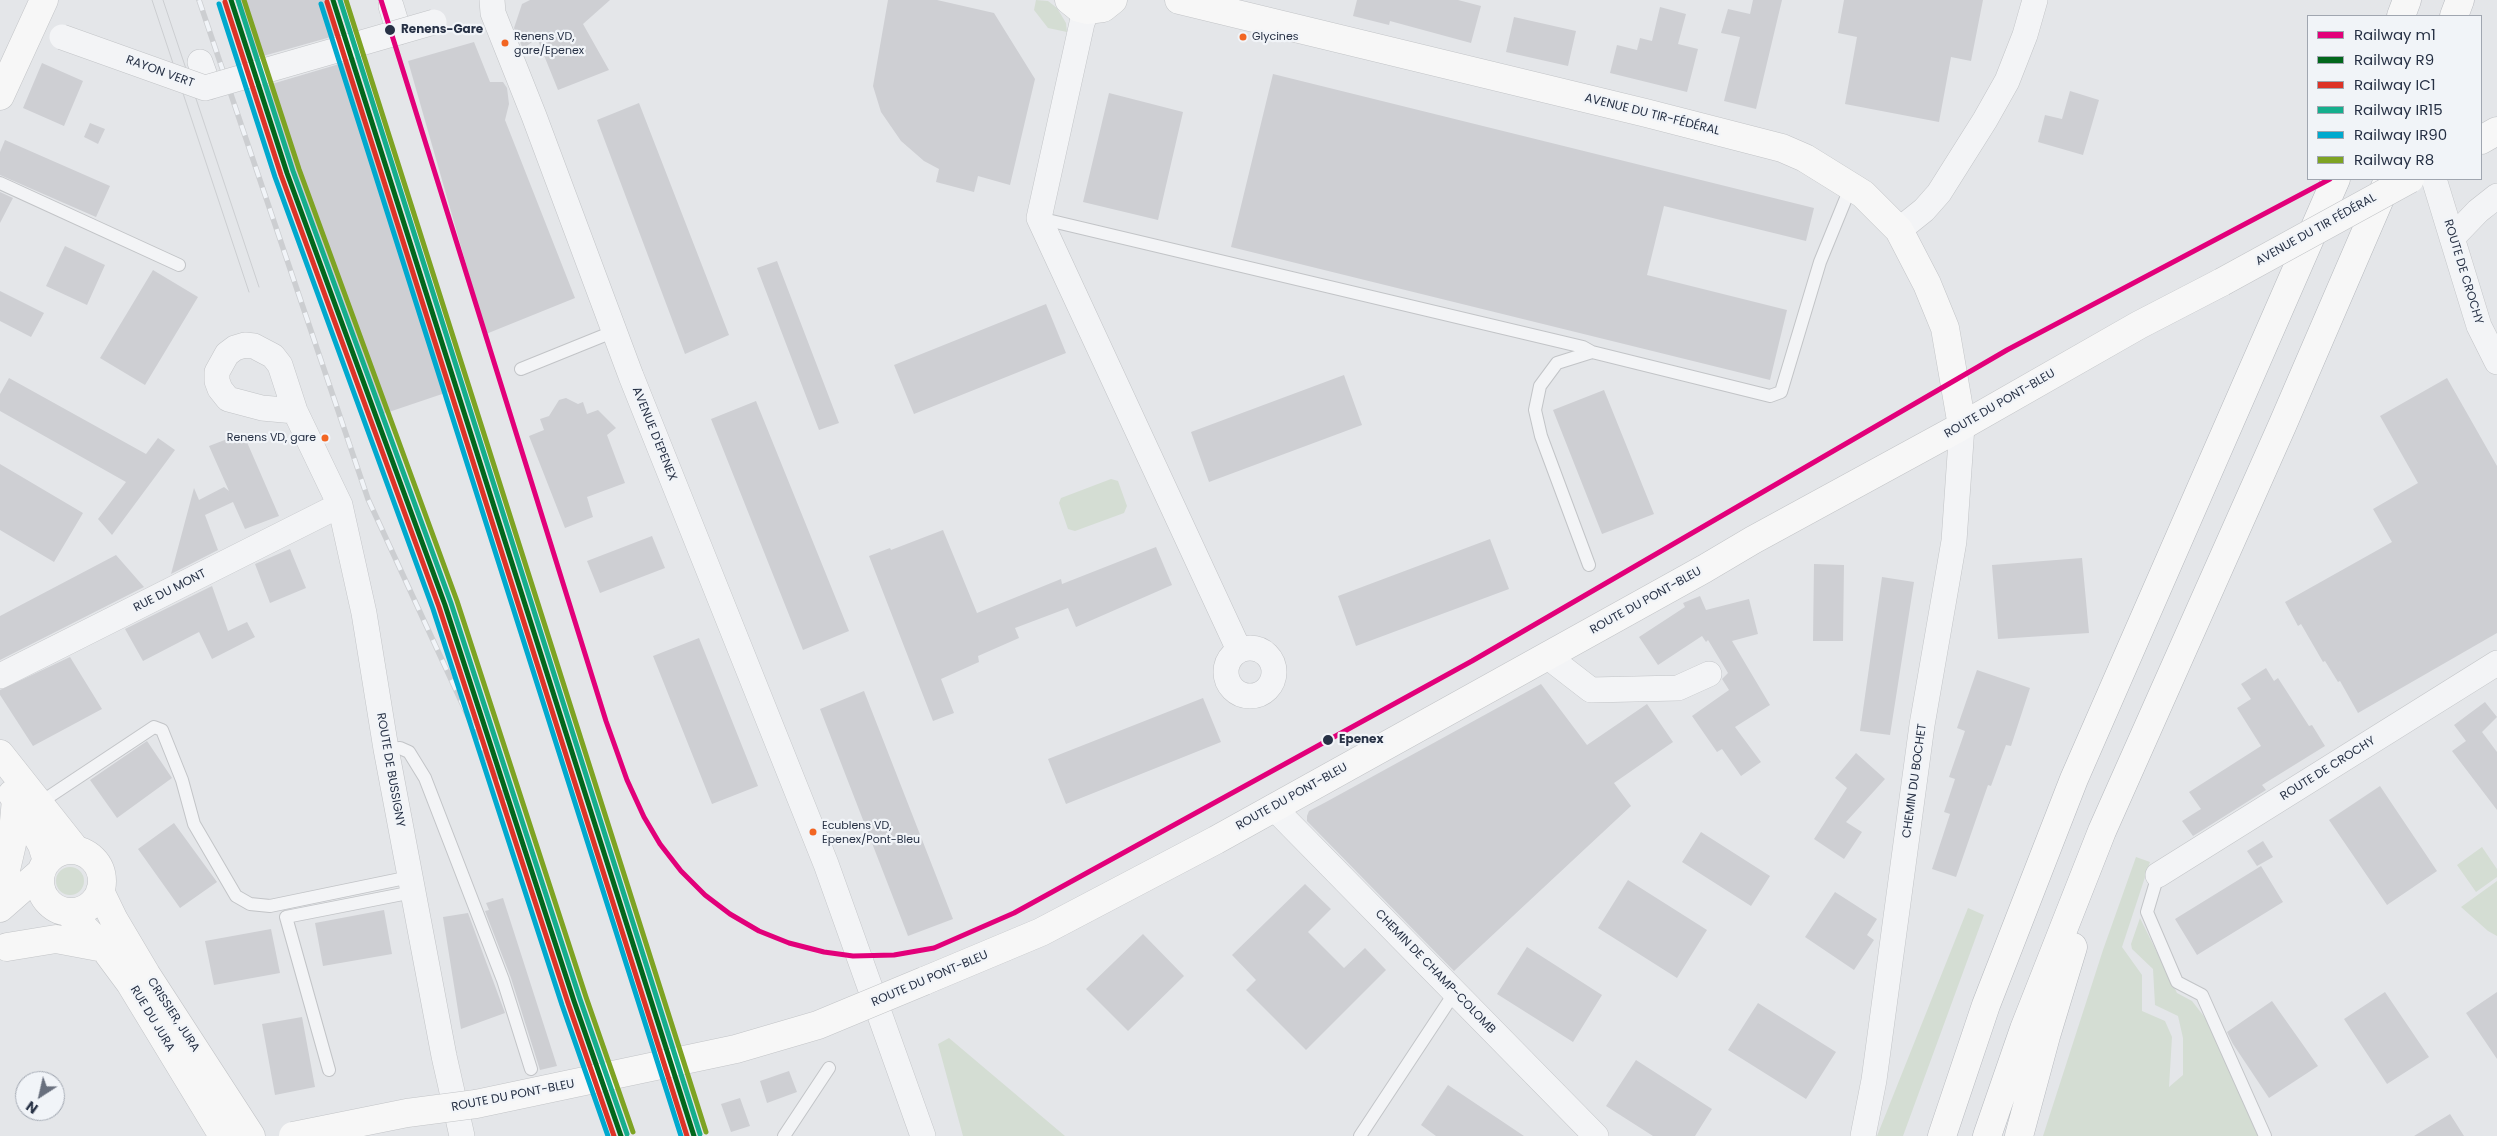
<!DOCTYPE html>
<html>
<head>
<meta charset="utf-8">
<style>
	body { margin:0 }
	#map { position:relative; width:2497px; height:1136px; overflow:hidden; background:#e4e6e9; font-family:Poppins,sans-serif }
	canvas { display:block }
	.legend { position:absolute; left:2307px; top:15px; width:175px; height:165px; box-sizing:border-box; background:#f1f4f8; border:1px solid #a0a6b0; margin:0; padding:6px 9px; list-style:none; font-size:15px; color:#273145 }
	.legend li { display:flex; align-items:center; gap:10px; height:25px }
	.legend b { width:25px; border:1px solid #a0a6b0 }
	.north { position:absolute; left:15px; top:1071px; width:50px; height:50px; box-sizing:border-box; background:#f1f4f8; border:1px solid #a0a6b0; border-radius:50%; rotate:215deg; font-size:14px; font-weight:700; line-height:20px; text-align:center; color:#273145 }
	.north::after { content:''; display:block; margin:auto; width:18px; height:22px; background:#69707e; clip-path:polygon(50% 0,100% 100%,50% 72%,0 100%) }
</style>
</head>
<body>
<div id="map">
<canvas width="2497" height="1136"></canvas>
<ul class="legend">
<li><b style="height:6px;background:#e2007a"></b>Railway m1</li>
<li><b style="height:6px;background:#02671c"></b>Railway R9</li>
<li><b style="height:6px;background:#dd3327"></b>Railway IC1</li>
<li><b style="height:6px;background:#15ae8d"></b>Railway IR15</li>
<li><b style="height:6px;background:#00a9ce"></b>Railway IR90</li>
<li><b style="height:6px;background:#7ea323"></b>Railway R8</li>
</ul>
<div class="north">N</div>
</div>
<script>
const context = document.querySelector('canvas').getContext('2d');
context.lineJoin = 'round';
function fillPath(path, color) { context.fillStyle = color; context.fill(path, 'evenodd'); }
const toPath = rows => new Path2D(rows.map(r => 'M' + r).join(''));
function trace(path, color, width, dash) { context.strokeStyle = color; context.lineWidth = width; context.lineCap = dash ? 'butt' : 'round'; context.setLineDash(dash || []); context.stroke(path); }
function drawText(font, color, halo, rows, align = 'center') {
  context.font = font + ' Poppins,sans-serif'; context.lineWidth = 4.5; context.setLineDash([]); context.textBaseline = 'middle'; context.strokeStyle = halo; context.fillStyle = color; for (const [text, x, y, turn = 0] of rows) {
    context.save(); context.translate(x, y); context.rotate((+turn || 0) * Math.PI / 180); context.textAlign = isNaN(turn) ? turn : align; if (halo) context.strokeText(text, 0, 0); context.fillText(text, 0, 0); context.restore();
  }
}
const green = toPath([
	[1036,0,1048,1,1057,8,1066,23,1067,32,1048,28,1034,10],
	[1111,479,1118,481,1127,506,1124,513,1075,531,1068,529,1059,503,1061,498],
	[2482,847,2497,869,2497,877,2476,892,2457,865],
	[2136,857,2150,862,2122,947,2142,975,2142,1011,2165,1021,2172,1037,2169,1087,2183,1075,2183,1038,2178,1016,2155,1005,2153,969,2132,949,2131,944,2140,918,2177,993,2192,1001,2206,1019,2258,1136,2043,1136,2103,950],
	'56 881a14 14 0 1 1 28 0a14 14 0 1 1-28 0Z',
	[2497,881,2497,936,2488,931,2461,907],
	[1968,908,1984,915,1903,1136,1877,1136],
	[949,1038,1065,1136,963,1136,938,1044]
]);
const building = toPath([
	[238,0,326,0,338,35,256,58],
	[530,0,610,0,583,24,609,70,558,90,537,38,523,49,514,28,522,4],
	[888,0,937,0,994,13,1035,79,1010,185,978,176,974,192,936,182,939,169,924,161,901,141,881,112,873,86],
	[1357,0,1458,0,1481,6,1471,43,1390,21,1389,25,1353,16],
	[1753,0,1782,0,1756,109,1724,101,1740,37,1721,33,1728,9,1750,14],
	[1844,0,1983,0,1971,61,1951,57,1939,122,1845,104,1857,37,1838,33],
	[1660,7,1686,14,1678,44,1698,49,1687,92,1610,73,1617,45,1637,50,1640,38,1652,41],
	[1514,17,1576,31,1568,66,1506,52],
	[474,42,490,82,503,82,507,88,509,104,505,120,575,298,486,334,408,61],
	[346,62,451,391,383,414,293,171,265,86],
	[42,63,83,81,64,126,23,108],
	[1273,74,1814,208,1806,241,1664,206,1647,275,1787,310,1770,380,1231,247],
	[2070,91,2099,100,2083,155,2038,142,2045,115,2062,119],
	[1109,93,1183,112,1158,220,1083,202],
	[639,103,729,335,685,354,597,120],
	[90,123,105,129,98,144,84,137],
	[5,140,110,186,96,217,0,175,0,152],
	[0,192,13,198,0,223],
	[65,246,105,265,87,305,46,286],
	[777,261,839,423,819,430,757,268],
	[153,270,198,297,145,385,100,358],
	[0,291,44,313,31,337,0,321],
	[1046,304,1066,353,914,414,894,365],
	[1344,375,1362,425,1209,482,1191,432],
	[9,378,146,454,158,438,175,450,112,535,98,519,126,482,0,411,0,394],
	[2447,378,2497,466,2497,633,2358,713,2340,681,2338,682,2325,661,2323,662,2301,624,2298,626,2285,602,2392,542,2373,509,2418,483,2380,416],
	[1604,390,1654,514,1602,534,1553,410],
	[566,398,578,404,583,402,587,414,598,410,616,428,607,435,625,483,587,497,593,517,565,528,529,436,544,430,540,419,549,416,559,400],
	[756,401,849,631,803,650,711,419],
	[243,433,279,516,245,529,233,502,205,515,218,550,171,574,194,488,199,500,224,487,229,491,209,446],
	[0,464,83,513,54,562,0,530],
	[943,530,977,613,1061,579,1062,584,1156,547,1172,585,1076,627,1068,608,1015,628,1019,638,978,656,979,662,941,679,954,713,933,721,869,556,890,548,891,550],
	[652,536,665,568,600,593,587,561],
	[1490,539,1509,589,1356,646,1338,596],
	[290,549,306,588,270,603,255,564],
	[116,555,144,587,0,660,0,616],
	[2082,558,2089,633,1998,639,1992,565],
	[1814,564,1844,565,1843,641,1813,641],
	[1882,577,1914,582,1890,735,1860,731],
	[212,586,228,631,247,622,255,637,212,659,199,632,143,661,125,629],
	[1700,596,1706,610,1749,599,1758,634,1732,641,1770,705,1735,727,1761,762,1741,776,1722,749,1717,752,1692,716,1729,690,1722,679,1728,673,1708,640,1706,642,1702,636,1658,665,1639,637,1685,607,1683,603],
	[699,638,758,786,712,804,653,656],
	[70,657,102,709,33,746,0,695,0,690],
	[2266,668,2274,681,2278,678,2309,726,2312,725,2325,746,2262,785,2266,790,2193,836,2182,821,2201,809,2189,792,2261,746,2237,708,2251,699,2241,684],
	[1977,670,2030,688,2011,746,2006,745,1991,786,1988,785,1956,877,1932,869,1950,814,1944,812,1955,779,1949,777,1965,731,1957,728],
	[1541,684,1587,745,1647,704,1673,742,1614,783,1631,806,1454,971,1307,821,1307,816,1309,811,1326,802],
	[864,691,953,919,908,936,820,709],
	[1203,698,1221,742,1066,804,1048,759],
	[2485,702,2497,717,2482,732,2497,752,2497,810,2452,751,2466,741,2454,725],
	[147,741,172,778,117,818,90,780],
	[1856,753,1885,779,1846,822,1862,832,1844,859,1814,839,1847,788,1835,778],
	[2380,786,2437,871,2387,905,2329,820],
	[174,823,217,882,180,908,138,849],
	[1701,832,1770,876,1751,906,1682,862],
	[2263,841,2273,857,2257,866,2247,851],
	[2261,866,2283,902,2197,955,2175,919],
	[1628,880,1707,930,1677,978,1598,928],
	[1305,884,1331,909,1308,932,1344,968,1365,948,1386,970,1306,1050,1246,990,1256,980,1232,955],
	[1835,892,1877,919,1867,935,1874,940,1854,970,1805,937],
	[503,898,557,1066,540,1070,511,978,485,911,489,910,486,903],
	[384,910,392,954,323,966,315,923],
	[468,913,505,1013,461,1029,443,917],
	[271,929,280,973,214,985,205,941],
	[1143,934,1184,976,1128,1031,1086,989],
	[1527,947,1602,995,1573,1042,1497,994],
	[2385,992,2429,1057,2387,1084,2344,1019],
	[2497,992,2497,1059,2466,1013],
	[2272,1001,2318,1066,2269,1098,2233,1044,2227,1032],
	[1758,1003,1836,1052,1806,1099,1728,1050],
	[302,1017,315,1087,275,1095,262,1024],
	[1636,1060,1712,1109,1695,1136,1653,1136,1606,1106],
	[789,1071,797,1092,767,1103,760,1081],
	[1448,1085,1524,1136,1436,1136,1421,1125],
	[740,1098,750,1126,731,1132,721,1104],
	[2450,1114,2464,1136,2414,1136]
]);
const lane = toPath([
	[0,183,179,265],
	[1039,218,1583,347,1592,352],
	[521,369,615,331],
	[1589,565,1541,436,1535,410,1540,386,1557,363,1592,352,1770,396,1781,392,1820,262,1851,186],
	[386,749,400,748,409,752,425,778,503,980,531,1069],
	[38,804,154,727,162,730,182,780,194,824,236,896,250,904,270,906,410,877],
	[2158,875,2147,912,2177,982,2202,995,2265,1136],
	[329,1070,286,917,413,892],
	[784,1136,829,1068],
	[1360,1136,1455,992]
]);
const street = toPath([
	[492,0,493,13,534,116,631,376,826,864,923,1136],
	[391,6,399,32],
	[1087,10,1082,23,1039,218,1239,650],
	[200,62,209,87],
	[2434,179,2479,326,2497,362],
	[1899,230,1924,210,1939,193,1985,120,2007,81,2025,35,2035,0],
	[2452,238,2478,211,2497,196],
	[295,411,262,408,228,399,220,389,217,381,217,372,227,354,235,348,245,345,254,346,273,356,280,365,295,411,340,505,364,613,386,749,444,1056,462,1136],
	'1226 672a24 24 0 1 1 48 0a24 24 0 1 1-48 0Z',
	[1547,656,1591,690,1678,688,1709,674],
	[0,676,340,505],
	[1273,807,1596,1136],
	[2158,875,2497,663],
	[1863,1136,1874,1080,1922,725,1954,541,1962,426]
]);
const secondary = toPath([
	[1069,0,1079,8,1087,10,1103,8,1113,0],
	[1179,0,1646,113,1782,148,1805,158,1863,194,1899,230,1927,284,1945,328,1962,426],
	[0,96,44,0],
	[2481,140,2497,131],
	[0,754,76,850],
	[12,794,42,845,47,861],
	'40 881a31 31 0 1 1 62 0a31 31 0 1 1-62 0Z',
	[0,884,5,874,12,844,16,799],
	[100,891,114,920,146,974,251,1136],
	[0,908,41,872],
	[68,912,104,948,130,983,223,1136],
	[7,947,56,939,104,948],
	[924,981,1041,932,1216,840,1704,569,1753,540,1962,426,2139,325,2222,282]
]);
const highway = toPath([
	[2401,16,2407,0],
	[2454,16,2460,0],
	[1942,1136,1986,1005,2074,779,2336,179],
	[1987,1136,2024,1029,2102,831,2282,426,2388,180],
	[2019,1136,2046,1036,2073,947]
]);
const tram = toPath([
	[152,0,249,292],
	[163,0,259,287]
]);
const rail = toPath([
	[199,0,368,499,512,812]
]);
const streetBridge = toPath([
	[62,37,205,88,434,22]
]);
const secondaryBridge = toPath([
	[2222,282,2410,179],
	[293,1136,407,1113,476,1104,736,1049,818,1025,924,981]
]);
const rail1 = toPath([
	[381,0,606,721,627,780,644,817,660,844,681,871,705,895,730,914,759,931,789,943,824,952,853,956,894,955,934,948,1014,913,1472,661,2007,350,2330,179]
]);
const rail2 = toPath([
	[231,0,287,173,445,605,574,1001,621,1136],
	[333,0,694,1136]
]);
const rail3 = toPath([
	[225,2,281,175,439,607,568,1003,614,1136],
	[327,2,687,1136]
]);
const rail4 = toPath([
	[238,0,293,171,451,603,580,999,627,1134],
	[340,0,700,1134]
]);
const rail5 = toPath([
	[219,4,275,177,433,609,562,1005,608,1136],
	[321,4,681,1136]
]);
const rail6 = toPath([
	[244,0,299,169,457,601,586,997,633,1132],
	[346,0,706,1132]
]);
const markers = [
	[390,30,6,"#273145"],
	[1243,37,4.5,"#f26522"],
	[505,43,4.5,"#f26522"],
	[325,438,4.5,"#f26522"],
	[1328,740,6,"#273145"],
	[813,832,4.5,"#f26522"]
];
const busNames = [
	["Renens VD,",514,37],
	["gare/Epenex",514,51],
	["Glycines",1252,37],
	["Renens VD, gare",316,438,"right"],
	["Ecublens VD,",822,826],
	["Epenex/Pont-Bleu",822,840]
];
const stopNames = [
	["Renens-Gare",401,30],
	["Epenex",1339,740]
];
const streetNames = [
	["RAYON VERT",160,72,20],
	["AVENUE DU TIR-FÉDÉRAL",1652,115,14],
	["AVENUE DU TIR FÉDÉRAL",2316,230,-29],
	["ROUTE DE CROCHY",2463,272,73],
	["ROUTE DU PONT-BLEU",2000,404,-30],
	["AVENUE D'EPENEX",654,434,68],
	["RUE DU MONT",170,591,-27],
	["ROUTE DU PONT-BLEU",1646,601,-29],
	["ROUTE DE CROCHY",2328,769,-32],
	["ROUTE DE BUSSIGNY",390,770,80],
	["CHEMIN DU BOCHET",1915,781,-82],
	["ROUTE DU PONT-BLEU",1292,797,-29],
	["CHEMIN DE CHAMP-COLOMB",1435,972,46],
	["ROUTE DU PONT-BLEU",930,979,-23],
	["CRISSIER, JURA",173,1015,57],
	["RUE DU JURA",152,1019,59],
	["ROUTE DU PONT-BLEU",513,1096,-11]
];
fillPath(green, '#d4ddd3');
fillPath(building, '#cecfd3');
trace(lane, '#c2c4c7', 14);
trace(street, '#c2c4c7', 26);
trace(secondary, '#c2c4c7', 29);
trace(highway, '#b6b9be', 29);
trace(lane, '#f3f4f6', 12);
trace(street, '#f3f4f6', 25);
trace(secondary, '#f7f7f7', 28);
trace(highway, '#f7f7f7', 28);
trace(tram, '#ccced1', 1);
trace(rail, '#ccced1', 5.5);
trace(rail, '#f1f4f8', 4, [11]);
trace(streetBridge, '#c2c4c7', 26, []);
trace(secondaryBridge, '#c2c4c7', 29, []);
trace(streetBridge, '#f3f4f6', 25);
trace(secondaryBridge, '#f7f7f7', 28);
trace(rail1, '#e2007a', 5);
trace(rail2, '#02671c', 5);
trace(rail3, '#dd3327', 5);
trace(rail4, '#15ae8d', 5);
trace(rail5, '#00a9ce', 5);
trace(rail6, '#7ea323', 5);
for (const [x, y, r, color] of markers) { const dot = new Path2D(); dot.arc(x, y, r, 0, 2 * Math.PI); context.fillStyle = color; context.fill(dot); trace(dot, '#f1f4f8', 2); }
drawText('11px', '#273145', '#f1f4f8', busNames, 'left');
drawText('bold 12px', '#273145', '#f1f4f8', stopNames, 'left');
drawText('12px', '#273145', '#f1f4f8', streetNames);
</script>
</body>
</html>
